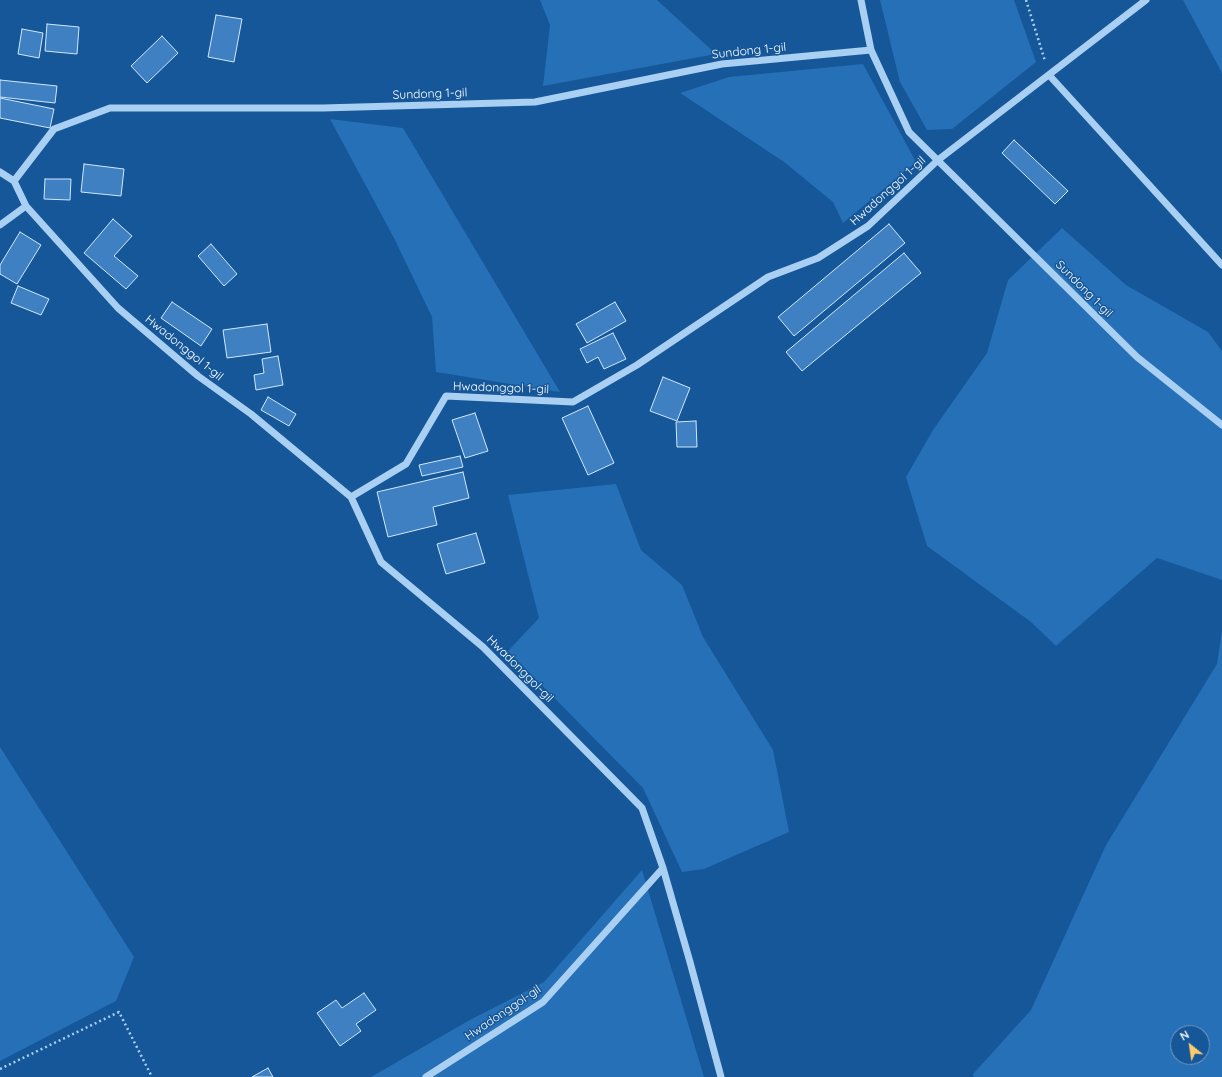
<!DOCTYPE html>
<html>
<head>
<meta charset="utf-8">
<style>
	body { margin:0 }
	#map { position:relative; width:1222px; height:1077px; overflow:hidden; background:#155799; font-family:Quicksand,sans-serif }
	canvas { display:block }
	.north { position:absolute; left:1170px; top:1025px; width:40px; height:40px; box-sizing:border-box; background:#155799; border:1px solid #739ac2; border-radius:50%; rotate:330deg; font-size:11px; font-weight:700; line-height:16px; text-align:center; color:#fff }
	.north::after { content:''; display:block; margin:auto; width:14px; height:18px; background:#ffcb6b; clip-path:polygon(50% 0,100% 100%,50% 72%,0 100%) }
</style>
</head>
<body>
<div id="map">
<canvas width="1222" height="1077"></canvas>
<div class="north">N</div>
</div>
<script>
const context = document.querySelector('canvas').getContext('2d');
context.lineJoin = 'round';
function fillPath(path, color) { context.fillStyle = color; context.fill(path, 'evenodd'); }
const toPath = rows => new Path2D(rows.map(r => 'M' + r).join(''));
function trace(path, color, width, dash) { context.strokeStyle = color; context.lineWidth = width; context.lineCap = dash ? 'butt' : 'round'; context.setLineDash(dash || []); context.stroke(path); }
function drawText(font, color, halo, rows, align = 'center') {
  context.font = font + ' Quicksand,sans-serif'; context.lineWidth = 3; context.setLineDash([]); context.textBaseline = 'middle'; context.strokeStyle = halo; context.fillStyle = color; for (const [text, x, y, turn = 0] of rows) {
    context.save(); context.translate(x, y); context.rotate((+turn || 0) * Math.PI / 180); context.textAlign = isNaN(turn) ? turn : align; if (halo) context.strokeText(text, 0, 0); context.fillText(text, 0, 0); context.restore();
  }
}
const green = toPath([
	[540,0,657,0,716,54,543,86,550,25],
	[880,0,1014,0,1036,62,952,129,927,130,900,82],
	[1183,0,1222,0,1222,73],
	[863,64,916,162,843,223,833,202,784,162,680,93,729,77],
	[330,119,403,128,560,392,436,372,432,317,394,238],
	[1062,228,1126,285,1208,332,1222,351,1222,580,1157,558,1056,646,1031,622,927,546,906,477,933,430,987,353,1008,280],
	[616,484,641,550,682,585,703,637,773,750,789,832,704,869,682,872,643,788,508,651,539,618,508,495],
	[1222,631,1222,1077,974,1077,973,1074,1031,1010,1106,845,1217,664],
	[1178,1033,1202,1033,1202,1057,1178,1057],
	[0,747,134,957,116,1001,0,1061],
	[642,870,704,1077,371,1077,468,1021,544,982]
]);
const building = toPath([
	[216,15,242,19,234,62,208,57,216,15],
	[47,24,79,27,77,54,45,51,47,24],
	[22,29,43,33,39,58,18,54,22,29],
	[162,36,178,53,147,83,131,66,162,36],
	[0,80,57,86,55,103,0,97,0,80],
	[0,98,54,109,50,128,0,118,0,98],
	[1014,140,1068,191,1055,204,1002,153,1014,140],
	[84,164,124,169,121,196,81,192,84,164],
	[45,179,71,179,70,200,44,199,45,179],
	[113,219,132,236,114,256,138,276,126,289,84,253,113,219],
	[889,224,905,243,794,336,778,317,889,224],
	[20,232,41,245,17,284,0,274,0,265,20,232],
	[211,244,237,274,224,286,198,256,211,244],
	[904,253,921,273,802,371,786,352,904,253],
	[18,286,49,299,41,315,11,303,18,286],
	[172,302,212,329,201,346,161,318,172,302],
	[615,302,626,321,587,343,576,324,615,302],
	[267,324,271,352,227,358,223,330,267,324],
	[613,333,626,359,604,369,598,357,587,363,580,349,613,333],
	[278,356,283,385,256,390,254,375,264,373,262,359,278,356],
	[663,377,690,388,677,421,650,411,663,377],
	[268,397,296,414,289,426,261,410,268,397],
	[588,406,614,463,588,475,562,418,588,406],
	[475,413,488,451,465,458,452,420,475,413],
	[696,421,697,447,677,447,676,422,696,421],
	[460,456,463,467,422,476,419,465,460,456],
	[463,472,469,498,433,507,437,525,388,537,377,492,463,472],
	[476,533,485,563,446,574,437,544,476,533],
	[364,993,376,1010,356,1024,361,1031,340,1046,317,1013,336,1000,342,1008,364,993],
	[268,1068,273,1077,252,1077,268,1068]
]);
const path = toPath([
	[1026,0,1045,61],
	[0,1069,119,1012,152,1077]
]);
const minor = toPath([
	[861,0,871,50,909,132,1137,357,1222,425],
	[1049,75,1222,265],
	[0,172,14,181,26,206,118,308,198,376,251,414,351,497,406,464,446,396,573,402,637,365,768,277,818,258,868,226,938,160,1146,0],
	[14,181,54,129,110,108,323,108,535,102,722,64,871,50],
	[0,225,26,206],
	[351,497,381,562,483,647,642,808,663,868,690,962,721,1077],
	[426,1077,543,1002,663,868]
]);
const streetNames = [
	["Sundong 1-gil",749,51,-6],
	["Sundong 1-gil",430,94,-2],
	["Hwadonggol 1-gil",888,191,-42],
	["Sundong 1-gil",1084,289,45],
	["Hwadonggol 1-gil",184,348,39],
	["Hwadonggol 1-gil",501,388,2],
	["Hwadonggol-gil",520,669,45],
	["Hwadonggol-gil",503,1013,-34]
];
fillPath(green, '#2570b6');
fillPath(building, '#3e80c1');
trace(building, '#d1e8fd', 1);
trace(path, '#a9cff2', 2.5, [2, 3]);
trace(minor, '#a9cff2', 7);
drawText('12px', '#fff', '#155799', streetNames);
</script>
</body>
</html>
